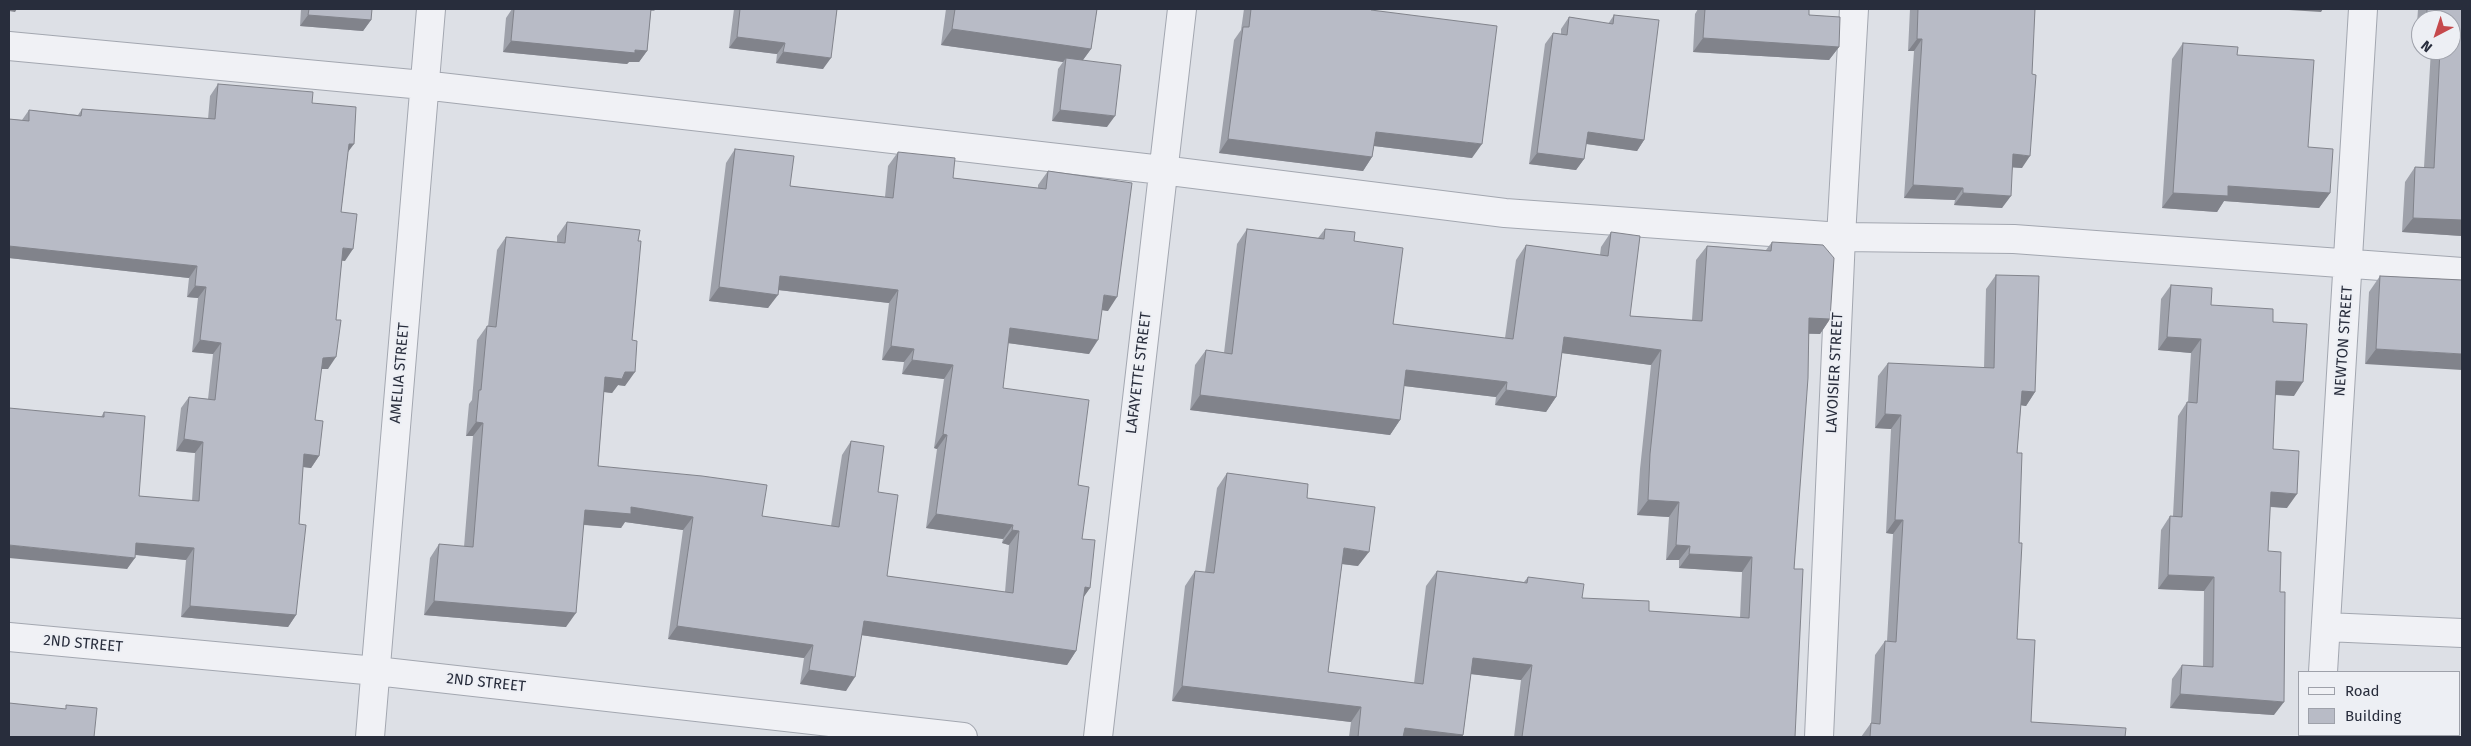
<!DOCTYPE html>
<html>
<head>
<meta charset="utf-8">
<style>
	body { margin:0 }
	#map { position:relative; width:2471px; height:746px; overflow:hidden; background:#dde0e6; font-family:"Fira Sans",sans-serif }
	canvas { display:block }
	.frame { position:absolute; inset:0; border:10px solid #282d3c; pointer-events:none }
	.legend { position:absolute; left:2298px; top:671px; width:162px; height:65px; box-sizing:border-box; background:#edeff4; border:1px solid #9ea1aa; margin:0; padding:6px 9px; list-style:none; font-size:15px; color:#282d3c }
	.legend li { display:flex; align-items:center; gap:10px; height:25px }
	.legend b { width:25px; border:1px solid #9ea1aa }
	.north { position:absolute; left:2411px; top:10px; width:50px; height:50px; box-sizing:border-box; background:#edeff4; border:1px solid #9ea1aa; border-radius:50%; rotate:220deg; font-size:14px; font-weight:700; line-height:20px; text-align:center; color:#282d3c }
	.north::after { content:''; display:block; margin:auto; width:18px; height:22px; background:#c5494c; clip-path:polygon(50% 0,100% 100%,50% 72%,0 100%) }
</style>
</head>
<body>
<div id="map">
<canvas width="2471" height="746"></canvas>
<div class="frame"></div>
<ul class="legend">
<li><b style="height:6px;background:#f0f1f5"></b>Road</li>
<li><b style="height:14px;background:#b8bbc6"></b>Building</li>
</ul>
<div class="north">N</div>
</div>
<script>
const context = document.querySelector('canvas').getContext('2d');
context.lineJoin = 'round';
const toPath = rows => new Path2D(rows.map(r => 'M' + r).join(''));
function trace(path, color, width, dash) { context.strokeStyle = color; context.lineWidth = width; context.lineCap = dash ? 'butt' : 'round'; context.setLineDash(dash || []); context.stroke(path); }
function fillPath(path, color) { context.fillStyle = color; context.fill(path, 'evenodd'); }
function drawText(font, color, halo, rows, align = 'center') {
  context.font = font + ' "Fira Sans",sans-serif'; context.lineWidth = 4; context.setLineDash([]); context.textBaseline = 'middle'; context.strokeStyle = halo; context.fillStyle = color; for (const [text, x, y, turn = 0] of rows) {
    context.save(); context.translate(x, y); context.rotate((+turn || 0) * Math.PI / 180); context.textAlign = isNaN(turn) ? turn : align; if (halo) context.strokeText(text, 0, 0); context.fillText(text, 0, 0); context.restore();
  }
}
const minor = toPath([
	[9,46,423,85,1162,170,1505,213,1841,237,2014,239,2462,272],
	[2326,627,2462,633],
	[9,637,376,671,963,737],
	[2323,672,2363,9],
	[370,737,431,9],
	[1098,737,1182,9],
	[1819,737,1841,237,1854,9],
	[2319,737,2319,735]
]);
const wall = toPath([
	[301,9,372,9,371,20,363,31,300,26],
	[512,9,656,9,654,11,651,11,647,51,639,62,629,62,627,64,503,52,506,18],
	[734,9,837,9,823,69,776,63,777,54,729,48],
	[946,9,1097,9,1091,49,1083,60,1107,127,1052,121,1058,69,1063,62,941,45],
	[1244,9,1371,9,1371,10,1472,158,1374,146,1372,157,1363,171,1219,153,1234,40,1241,30],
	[1698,9,1809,9,1809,15,1839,47,1829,60,1693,52,1695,14],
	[1910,9,2035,9,2022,168,2013,167,2002,208,1954,205,1955,200,1904,198,1914,51,1908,51],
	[2418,9,2462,9,2462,236,2402,232,2405,182,2415,167,2424,167,2431,50,2451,50,2451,20,2421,20,2421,39,2416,39],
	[1614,15,1644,140,1637,151,1586,144,1584,159,1576,170,1529,164,1545,44,1553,33,1561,34,1561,29,1569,17,1608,24],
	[2183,43,2237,55,2308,147,2330,193,2319,208,2224,201,2217,212,2162,208,2172,59],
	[218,84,312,103,348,153,341,212,345,261,342,260,328,369,321,369,315,420,319,456,311,468,303,467,299,524,296,615,288,627,181,617,186,560,135,555,127,569,101,417,104,412,139,496,192,501,195,453,176,451,181,408,189,397,208,399,213,354,192,352,198,298,187,297,189,278,9,258,9,119,22,120,29,110,78,115,82,109,208,119,210,96],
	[735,149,790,186,885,197,888,166,898,152,953,178,1038,188,1038,185,1048,171,1108,311,1102,310,1089,354,1008,343,1003,388,1078,485,1082,539,1090,588,1083,597,1076,651,1067,665,861,635,846,691,800,684,804,658,668,639,683,530,625,522,621,528,584,525,566,627,424,615,430,558,439,544,464,547,473,436,466,436,469,404,472,400,477,340,487,326,488,326,497,250,506,237,557,242,557,236,567,222,625,386,618,385,612,393,604,392,598,466,762,516,831,526,842,455,851,441,878,492,887,576,1005,592,1009,545,1002,543,1003,539,926,528,937,449,934,448,944,379,902,374,904,362,882,360,889,303,778,290,768,308,709,301,726,163],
	[1247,229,1318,238,1325,229,1354,241,1393,324,1505,338,1516,260,1526,245,1600,255,1601,247,1611,232,1630,316,1692,320,1696,260,1707,246,1766,250,1772,242,1830,319,1820,334,1809,334,1794,569,1795,737,1514,737,1521,680,1471,674,1463,735,1462,737,1349,737,1351,722,1172,701,1185,586,1195,571,1205,572,1217,488,1227,473,1307,498,1358,566,1342,564,1328,672,1414,683,1426,586,1437,571,1524,582,1528,577,1582,598,1649,611,1740,618,1742,572,1679,568,1679,560,1666,560,1669,517,1637,515,1640,469,1651,365,1562,353,1556,397,1546,412,1495,405,1496,397,1404,386,1400,420,1390,435,1190,410,1195,365,1206,350,1224,353,1237,244],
	[1996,275,2035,392,2026,406,2021,405,2017,453,2019,543,2017,639,2031,722,2125,737,1861,737,1871,723,1875,655,1885,641,1887,641,1893,534,1886,533,1891,429,1875,428,1878,376,1888,363,1984,368,1986,289],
	[2380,276,2462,280,2365,364,2369,292],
	[2171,285,2211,305,2273,322,2294,396,2275,395,2273,449,2287,508,2270,507,2268,551,2274,715,2170,708,2172,679,2182,665,2203,667,2204,591,2158,589,2161,530,2170,516,2173,516,2178,416,2187,402,2188,402,2191,353,2158,350,2161,299]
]);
const shadedWall = toPath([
	[9,9,17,9,15,12,9,11],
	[2273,9,2323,9,2321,12],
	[308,15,371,20,363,31,300,26],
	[952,29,1091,49,1080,64,1066,58,1063,62,941,45],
	[2421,31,2421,39,2416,39],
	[737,37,785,43,777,54,729,48],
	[1703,38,1839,47,1829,60,1693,52],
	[1917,39,1922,39,1914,51,1908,51],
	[511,41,647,51,639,62,629,62,627,64,503,52],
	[783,52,831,58,823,69,776,63],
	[1060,110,1115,116,1107,127,1052,121],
	[1376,132,1482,144,1472,158,1366,145],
	[1588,132,1644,140,1637,151,1580,143],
	[1228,139,1372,157,1363,171,1219,153],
	[349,144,354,144,345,156],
	[1537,153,1584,159,1576,170,1529,164],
	[2013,154,2030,156,2022,168,2005,167],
	[1913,185,1963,188,1955,200,1904,198],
	[2228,186,2330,193,2319,208,2224,201,2217,212,2162,208,2173,193],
	[1963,193,2011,196,2002,208,1954,205],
	[2413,218,2462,220,2462,236,2402,232],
	[9,246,197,266,189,278,9,258],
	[343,248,353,249,345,261,335,260],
	[780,276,898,290,889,303,770,289],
	[195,286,206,287,198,298,187,297],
	[719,287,778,295,768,308,709,301],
	[1104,295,1117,297,1108,311,1095,309],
	[1809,318,1830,319,1820,334,1799,333],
	[1010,328,1098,340,1089,354,1000,342],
	[1564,337,1661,350,1651,365,1554,352],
	[2167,337,2201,339,2191,353,2158,350],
	[200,340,221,343,213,354,192,352],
	[891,346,914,349,904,362,882,360],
	[2376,349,2462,354,2462,370,2365,364],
	[336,357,328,369,315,369,323,358],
	[912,360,953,365,944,379,902,374],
	[1406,370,1507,382,1496,397,1396,385],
	[625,372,635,372,625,386,618,385,612,393,596,391,605,377],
	[2276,381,2303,382,2294,396,2267,394],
	[1506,390,1556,397,1546,412,1495,405],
	[2022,391,2035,392,2026,406,2012,404],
	[1200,395,1400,420,1390,435,1190,410],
	[1885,414,1901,415,1891,429,1875,428],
	[476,422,483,423,473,436,466,436],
	[943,434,947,435,937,449,934,448],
	[184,439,203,442,195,453,176,451],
	[304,454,319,456,311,468,296,466],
	[2271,492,2297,494,2287,508,2261,506],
	[1648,500,1679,502,1669,517,1637,515],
	[631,507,693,517,683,530,625,522,621,528,576,524,585,510],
	[936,514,1013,525,1003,539,926,528],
	[1895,520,1903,520,1893,534,1886,533],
	[1012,530,1019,531,1009,545,1002,543],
	[136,543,194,548,186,560,128,554],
	[9,545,135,558,127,569,9,558],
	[1676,545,1690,546,1679,560,1666,560],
	[1344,548,1369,552,1358,566,1334,563],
	[1689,554,1752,557,1742,572,1679,568],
	[2168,575,2214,577,2204,591,2158,589],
	[1085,587,1090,588,1081,601],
	[434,601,576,613,566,627,424,615],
	[190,606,296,615,288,627,181,617],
	[864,621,1076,651,1067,665,854,634],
	[677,626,813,645,804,658,668,639],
	[1473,658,1532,665,1521,680,1462,673],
	[809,670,855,677,846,691,800,684],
	[1182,686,1361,707,1351,722,1172,701],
	[2180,694,2284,702,2274,715,2170,708],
	[1405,728,1463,735,1462,737,1398,737]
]);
const building = toPath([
	[309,9,372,9,371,20,308,15,309,9],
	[514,9,651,9,647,51,635,50,635,53,511,41,514,9],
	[740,9,837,9,831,58,783,52,785,43,737,37,740,9],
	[955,9,1097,9,1091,49,952,29,955,9],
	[1251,9,1371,9,1371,10,1497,26,1482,144,1376,132,1372,157,1228,139,1243,27,1249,27,1251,9],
	[1705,9,1809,9,1809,15,1840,17,1839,47,1703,38,1705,9],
	[1918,9,2035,9,2032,74,2036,75,2030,156,2013,154,2011,196,1963,193,1963,188,1913,185,1922,39,1917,39,1918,9],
	[2427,9,2462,9,2462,220,2413,218,2415,167,2434,168,2440,50,2451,50,2451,20,2427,20,2427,9],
	[1614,15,1659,20,1644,140,1588,132,1584,159,1537,153,1553,33,1567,35,1569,17,1613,24,1614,15],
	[2183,43,2238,47,2237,55,2314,60,2308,147,2333,149,2330,193,2228,186,2228,196,2173,193,2183,43],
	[1066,58,1121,65,1115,116,1060,110,1066,58],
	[218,84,313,92,312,103,356,107,354,144,349,144,341,212,357,214,353,249,343,248,336,320,341,320,336,357,323,358,315,420,323,421,319,456,304,454,299,524,306,525,296,615,190,606,194,548,136,543,135,558,9,545,9,408,104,417,104,412,145,416,139,496,199,501,203,442,184,439,189,397,215,400,221,343,200,340,206,287,195,286,197,266,9,246,9,119,29,121,29,110,81,116,82,109,215,119,218,84],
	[735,149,794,156,790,186,893,198,898,152,955,158,953,178,1046,189,1048,171,1132,183,1117,297,1104,295,1098,340,1010,328,1003,388,1089,400,1078,485,1089,487,1082,539,1095,540,1090,588,1085,587,1076,651,864,621,855,677,809,670,813,645,677,626,693,517,631,507,631,514,585,510,576,613,434,601,439,544,473,547,483,423,476,422,479,390,481,390,487,326,496,327,506,237,565,243,567,222,640,230,638,241,641,241,632,340,637,341,635,372,625,372,622,379,605,377,598,466,702,476,767,485,762,516,839,527,851,441,884,446,878,492,898,495,887,576,1013,593,1019,531,1012,530,1013,525,936,514,947,435,943,434,953,365,912,360,914,349,891,346,898,290,780,276,778,295,719,287,735,149],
	[1247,229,1324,239,1325,229,1355,232,1354,241,1403,248,1393,324,1513,339,1526,245,1608,256,1611,232,1640,236,1630,316,1702,321,1707,246,1771,251,1772,242,1823,245,1834,258,1830,319,1809,318,1808,378,1794,569,1803,569,1795,737,1522,737,1532,665,1473,658,1463,735,1405,728,1403,737,1358,737,1361,707,1182,686,1195,571,1214,573,1227,473,1308,484,1307,498,1375,507,1369,552,1344,548,1328,672,1423,684,1437,571,1527,583,1528,577,1584,584,1582,598,1649,601,1649,611,1749,618,1752,557,1689,554,1690,546,1676,545,1679,502,1648,500,1650,454,1661,350,1564,337,1556,397,1506,390,1507,382,1406,370,1400,420,1200,395,1206,350,1232,354,1247,229],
	[1996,275,2039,276,2035,392,2022,391,2017,453,2022,453,2019,543,2022,543,2017,639,2035,640,2031,722,2126,728,2125,737,1870,737,1871,723,1880,724,1885,641,1896,642,1903,520,1895,520,1901,415,1885,414,1888,363,1994,368,1996,275],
	[2380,276,2462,280,2462,354,2376,349,2380,276],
	[2171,285,2212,288,2211,305,2273,309,2273,322,2307,324,2303,382,2276,381,2273,449,2299,451,2297,494,2271,492,2268,551,2281,552,2280,592,2285,592,2284,702,2180,694,2182,665,2213,667,2214,577,2168,575,2170,516,2182,517,2187,402,2197,403,2201,339,2167,337,2171,285],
	[9,703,66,709,66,705,97,708,94,737,9,737,9,703]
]);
const streetNames = [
	["NEWTON STREET",2344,341,-86],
	["AMELIA STREET",400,373,-85],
	["LAFAYETTE STREET",1139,373,-83],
	["LAVOISIER STREET",1835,373,-87],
	["2ND STREET",83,644,5],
	["2ND STREET",486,683,6]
];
trace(minor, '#a3a7b0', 30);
trace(minor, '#f0f1f5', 28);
fillPath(wall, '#9ea1aa');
fillPath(shadedWall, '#81838b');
fillPath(building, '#b8bbc6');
trace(building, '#81838b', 1);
drawText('15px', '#282d3c', '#edeff4', streetNames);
</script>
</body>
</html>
